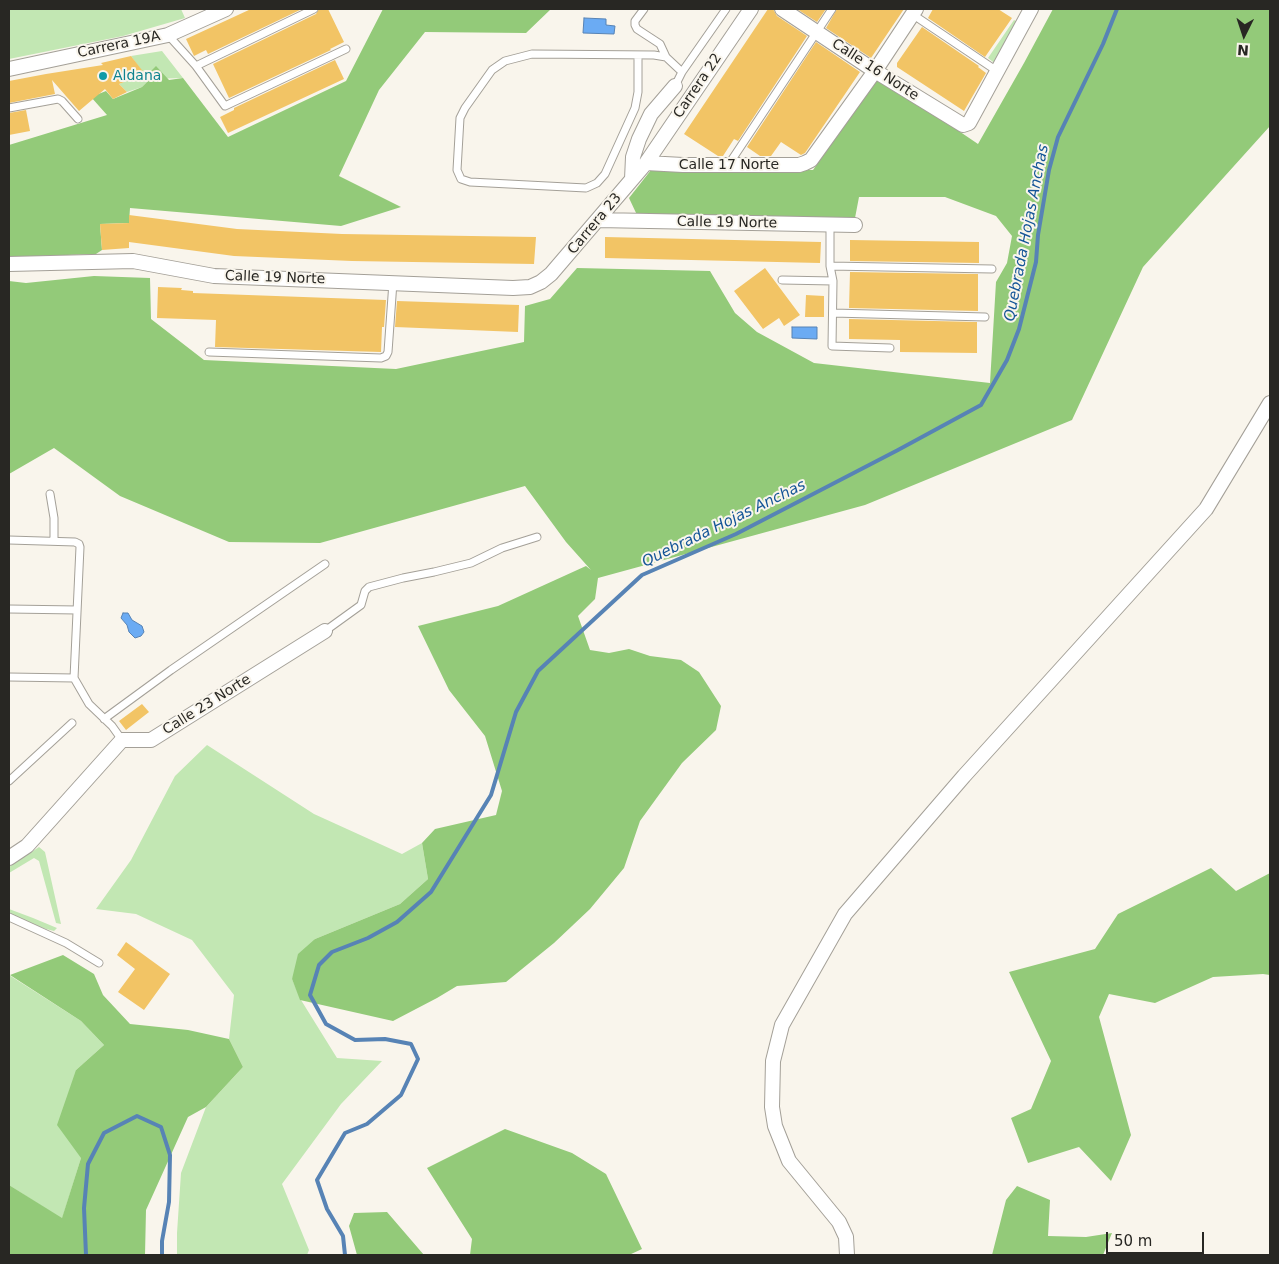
<!DOCTYPE html>
<html>
<head>
<meta charset="utf-8">
<style>
	body { margin:0 }
	#map { position:relative; width:1279px; height:1264px; overflow:hidden; background:#f9f5ec; font-family:"DejaVu Sans",sans-serif }
	canvas { display:block }
	.frame { position:absolute; inset:0; border:10px solid #282723; pointer-events:none }
	.north { position:absolute; left:1219px; top:10px; width:50px; height:50px; -webkit-text-stroke:4px #f9f5ec; paint-order:stroke; rotate:184deg; font-size:14px; font-weight:700; line-height:20px; text-align:center; color:#282723 }
	.north::after { content:''; display:block; margin:auto; width:18px; height:22px; background:#282723; clip-path:polygon(50% 0,100% 100%,50% 72%,0 100%) }
	.scale { position:absolute; left:1106px; top:1232px; width:98px; height:22px; box-sizing:border-box; border:2px solid #282723; border-top:0; padding-left:6px; font-size:15px; line-height:18px; white-space:nowrap; color:#282723; -webkit-text-stroke:4px #f9f5ec; paint-order:stroke }
</style>
</head>
<body>
<div id="map">
<canvas width="1279" height="1264"></canvas>
<div class="frame"></div>
<div class="north">N</div>
<div class="scale">50 m</div>
</div>
<script>
const context = document.querySelector('canvas').getContext('2d');
context.lineJoin = 'round';
function fillPath(path, color) { context.fillStyle = color; context.fill(path, 'evenodd'); }
const toPath = rows => new Path2D(rows.map(r => 'M' + r).join(''));
function trace(path, color, width, dash) { context.strokeStyle = color; context.lineWidth = width; context.lineCap = dash ? 'butt' : 'round'; context.setLineDash(dash || []); context.stroke(path); }
function drawText(font, color, halo, rows, align = 'center') {
  context.font = font + ' "DejaVu Sans",sans-serif'; context.lineWidth = 4; context.setLineDash([]); context.textBaseline = 'middle'; context.strokeStyle = halo; context.fillStyle = color; for (const [text, x, y, turn = 0] of rows) {
    context.save(); context.translate(x, y); context.rotate((+turn || 0) * Math.PI / 180); context.textAlign = isNaN(turn) ? turn : align; if (halo) context.strokeText(text, 0, 0); context.fillText(text, 0, 0); context.restore();
  }
}
const green = toPath([
	[9,9,181,9,185,18,123,36,9,59],
	[1014,20,1028,27,997,65,988,58],
	[162,51,183,78,150,79,142,87,127,92,119,84,144,74,131,56],
	[207,745,314,814,402,854,422,843,428,879,400,904,315,939,292,979,301,1000,337,1058,382,1061,341,1104,282,1184,309,1250,307,1255,177,1255,177,1233,181,1173,206,1107,243,1067,229,1039,234,995,192,940,136,914,96,909,131,860,175,776],
	[39,847,45,852,61,924,56,923,39,861,34,858,9,873,9,867],
	[9,909,33,918,57,928,54,931,46,929,9,915],
	[9,975,81,1021,104,1045,76,1070,81,1158,62,1219,9,1185]
]);
const forest = toPath([
	[383,9,551,9,526,33,425,32,379,90,339,176,401,207,341,226,130,208,129,223,100,224,102,250,96,254,9,257,9,145,107,115,91,97,106,91,113,99,142,87,150,79,150,72,156,66,169,80,183,78,228,137,346,81],
	[1053,9,1270,9,1270,126,1143,267,1072,420,865,505,598,578,595,599,578,616,590,650,609,653,629,649,650,656,681,660,699,672,721,706,716,730,682,763,640,821,624,868,590,909,554,943,506,982,457,986,437,998,393,1021,300,1000,292,979,298,954,315,939,400,904,428,879,422,843,435,829,496,815,502,791,485,736,449,690,418,626,498,606,586,566,591,570,566,542,525,486,320,543,229,542,120,496,54,448,9,474,9,281,26,283,94,276,150,278,151,319,204,360,396,369,524,342,525,306,550,299,577,268,710,271,735,313,757,332,814,363,990,383,996,282,1007,263,1012,236,996,216,945,197,859,197,855,218,637,215,629,198,651,170,813,170,876,80,882,79,978,144,1024,63],
	[1211,868,1236,891,1270,873,1270,975,1263,974,1213,977,1155,1003,1109,994,1099,1017,1131,1135,1111,1181,1079,1147,1028,1163,1011,1118,1031,1109,1051,1061,1009,972,1095,949,1118,914],
	[63,955,94,974,103,995,130,1024,188,1030,229,1039,243,1067,206,1107,188,1117,146,1210,145,1255,9,1255,9,1185,62,1218,81,1158,57,1125,76,1070,104,1045,81,1021,10,975],
	[505,1129,572,1153,606,1174,642,1249,629,1255,470,1255,472,1239,427,1168],
	[1017,1186,1050,1200,1048,1236,1086,1237,1112,1233,1103,1255,992,1255,1006,1200],
	[387,1212,424,1255,357,1255,349,1226,354,1213]
]);
const water = toPath([
	[584,18,606,19,606,25,615,26,614,34,583,33,584,18],
	[792,327,817,327,817,339,792,338,792,327],
	[123,613,128,613,132,620,142,626,144,632,141,636,135,638,129,632,127,625,121,618,123,613]
]);
const stream = toPath([
	[86,1255,84,1208,88,1164,104,1133,137,1116,161,1127,170,1155,169,1202,162,1241,162,1255],
	[345,1255,343,1236,327,1209,317,1180,345,1133,367,1124,401,1095,418,1059,411,1044,385,1039,355,1040,326,1024,310,995,319,965,332,952,368,938,397,922,431,892,491,795,516,712,538,671,642,575,736,534,898,450,981,405,1007,360,1019,329,1036,262,1038,235,1049,170,1058,137,1103,44,1117,9]
]);
const building = toPath([
	[251,9,302,9,208,54,206,50,194,56,186,39],
	[319,9,328,9,344,42,330,49,331,50,229,98,213,64,316,14],
	[768,9,773,9,777,16,807,36,738,141,734,139,723,156,718,156,684,134],
	[797,9,826,9,817,22],
	[837,9,904,9,871,58,826,28],
	[933,9,998,9,1012,18,985,57,928,18],
	[922,27,979,66,978,67,986,73,964,111,897,67,897,63],
	[816,42,860,72,805,153,801,155,781,142,771,156,760,156,747,147],
	[131,56,145,74,119,84,127,92,113,99,105,89,79,111,52,80,55,94,9,103,9,81,46,74,103,65,101,63],
	[335,60,344,79,228,133,220,117,234,110,234,108],
	[26,110,30,131,9,135,9,113],
	[129,215,237,229,342,234,536,237,534,264,352,261,234,256,129,242,129,248,102,250,100,224,129,223],
	[605,237,821,242,820,263,605,258],
	[850,240,979,242,979,263,850,261],
	[765,268,800,315,784,326,779,318,763,329,734,291],
	[850,272,978,274,978,311,849,308],
	[158,287,182,288,181,290,193,291,193,293,386,300,384,327,382,327,381,352,215,347,216,320,157,318],
	[806,295,824,296,824,317,805,317],
	[397,301,519,305,518,332,395,327],
	[849,319,977,322,977,353,900,352,900,340,849,339],
	[142,704,149,712,126,730,119,721],
	[126,942,170,974,144,1010,118,992,135,969,117,955]
]);
const service = toPath([
	[644,9,635,21,635,25,637,29,660,44,666,57],
	[912,14,997,71],
	[168,35,196,66,225,106,346,49],
	[638,55,638,92,635,108,605,174,597,183,586,188,470,182,461,179,457,170,460,118,465,108,492,70,505,61,532,54,654,55,666,57,682,72],
	[196,66,314,9],
	[675,86,682,72,726,9],
	[9,108,58,99,62,101,78,119],
	[729,164,832,9],
	[830,225,830,266,833,281,832,346,890,348],
	[830,266,992,269],
	[782,280,833,281],
	[833,313,985,317],
	[209,352,381,358,386,356,388,352,393,282],
	[50,494,54,518,54,541],
	[9,540,75,542,79,544,80,547,74,678,89,704,112,726,122,740],
	[9,609,77,610],
	[325,631,361,605,365,591,369,587,403,578,434,572,471,563,502,548,537,537],
	[9,677,74,678],
	[104,719,171,670,325,564],
	[9,781,72,723],
	[9,917,66,943,99,963]
]);
const minor = toPath([
	[782,9,875,71,963,125,969,123,1031,9],
	[9,69,168,35,226,9],
	[646,163,683,165,799,165,805,163,811,160,875,71,916,9],
	[632,179,633,157,639,139,651,114,675,86],
	[598,220,855,225],
	[9,264,133,261,214,276,513,288,530,287,541,282,551,274,646,163,751,9],
	[9,858,27,846,122,740,151,740,325,631],
	[847,1255,846,1237,839,1222,789,1161,775,1126,772,1107,773,1061,782,1025,845,914,964,776,1206,509,1270,403]
]);
const markers = [
	[103,76,5,"#0f9aa8"]
];
const streetNames = [
	["Carrera 19A",119,45,-12],
	["Calle 16 Norte",875,70,33],
	["Carrera 22",698,86,-56],
	["Calle 17 Norte",729,165],
	["Calle 19 Norte",727,223,1],
	["Carrera 23",595,224,-50],
	["Calle 19 Norte",275,278,2],
	["Calle 23 Norte",207,705,-32]
];
const cultureNames = [
	["Aldana",113,76]
];
const waterNames = [
	["Quebrada Hojas Anchas",1027,233,-79],
	["Quebrada Hojas Anchas",724,524,-26]
];
fillPath(green, '#c2e7b3');
fillPath(forest, '#93ca79');
fillPath(water, '#6babf3');
trace(water, '#5783b5', 1);
trace(stream, '#5783b5', 4);
fillPath(building, '#f2c465');
trace(service, '#a4a098', 9);
trace(minor, '#a4a098', 16);
trace(service, '#fff', 7);
trace(minor, '#fff', 14);
for (const [x, y, r, color] of markers) { const dot = new Path2D(); dot.arc(x, y, r, 0, 2 * Math.PI); context.fillStyle = color; context.fill(dot); trace(dot, '#f9f5ec', 2); }
drawText('14px', '#282723', '#f9f5ec', streetNames);
drawText('14px', '#0d838f', '#f9f5ec', cultureNames, 'left');
drawText('italic 15px', '#145597', '#f9f5ec', waterNames);
</script>
</body>
</html>
